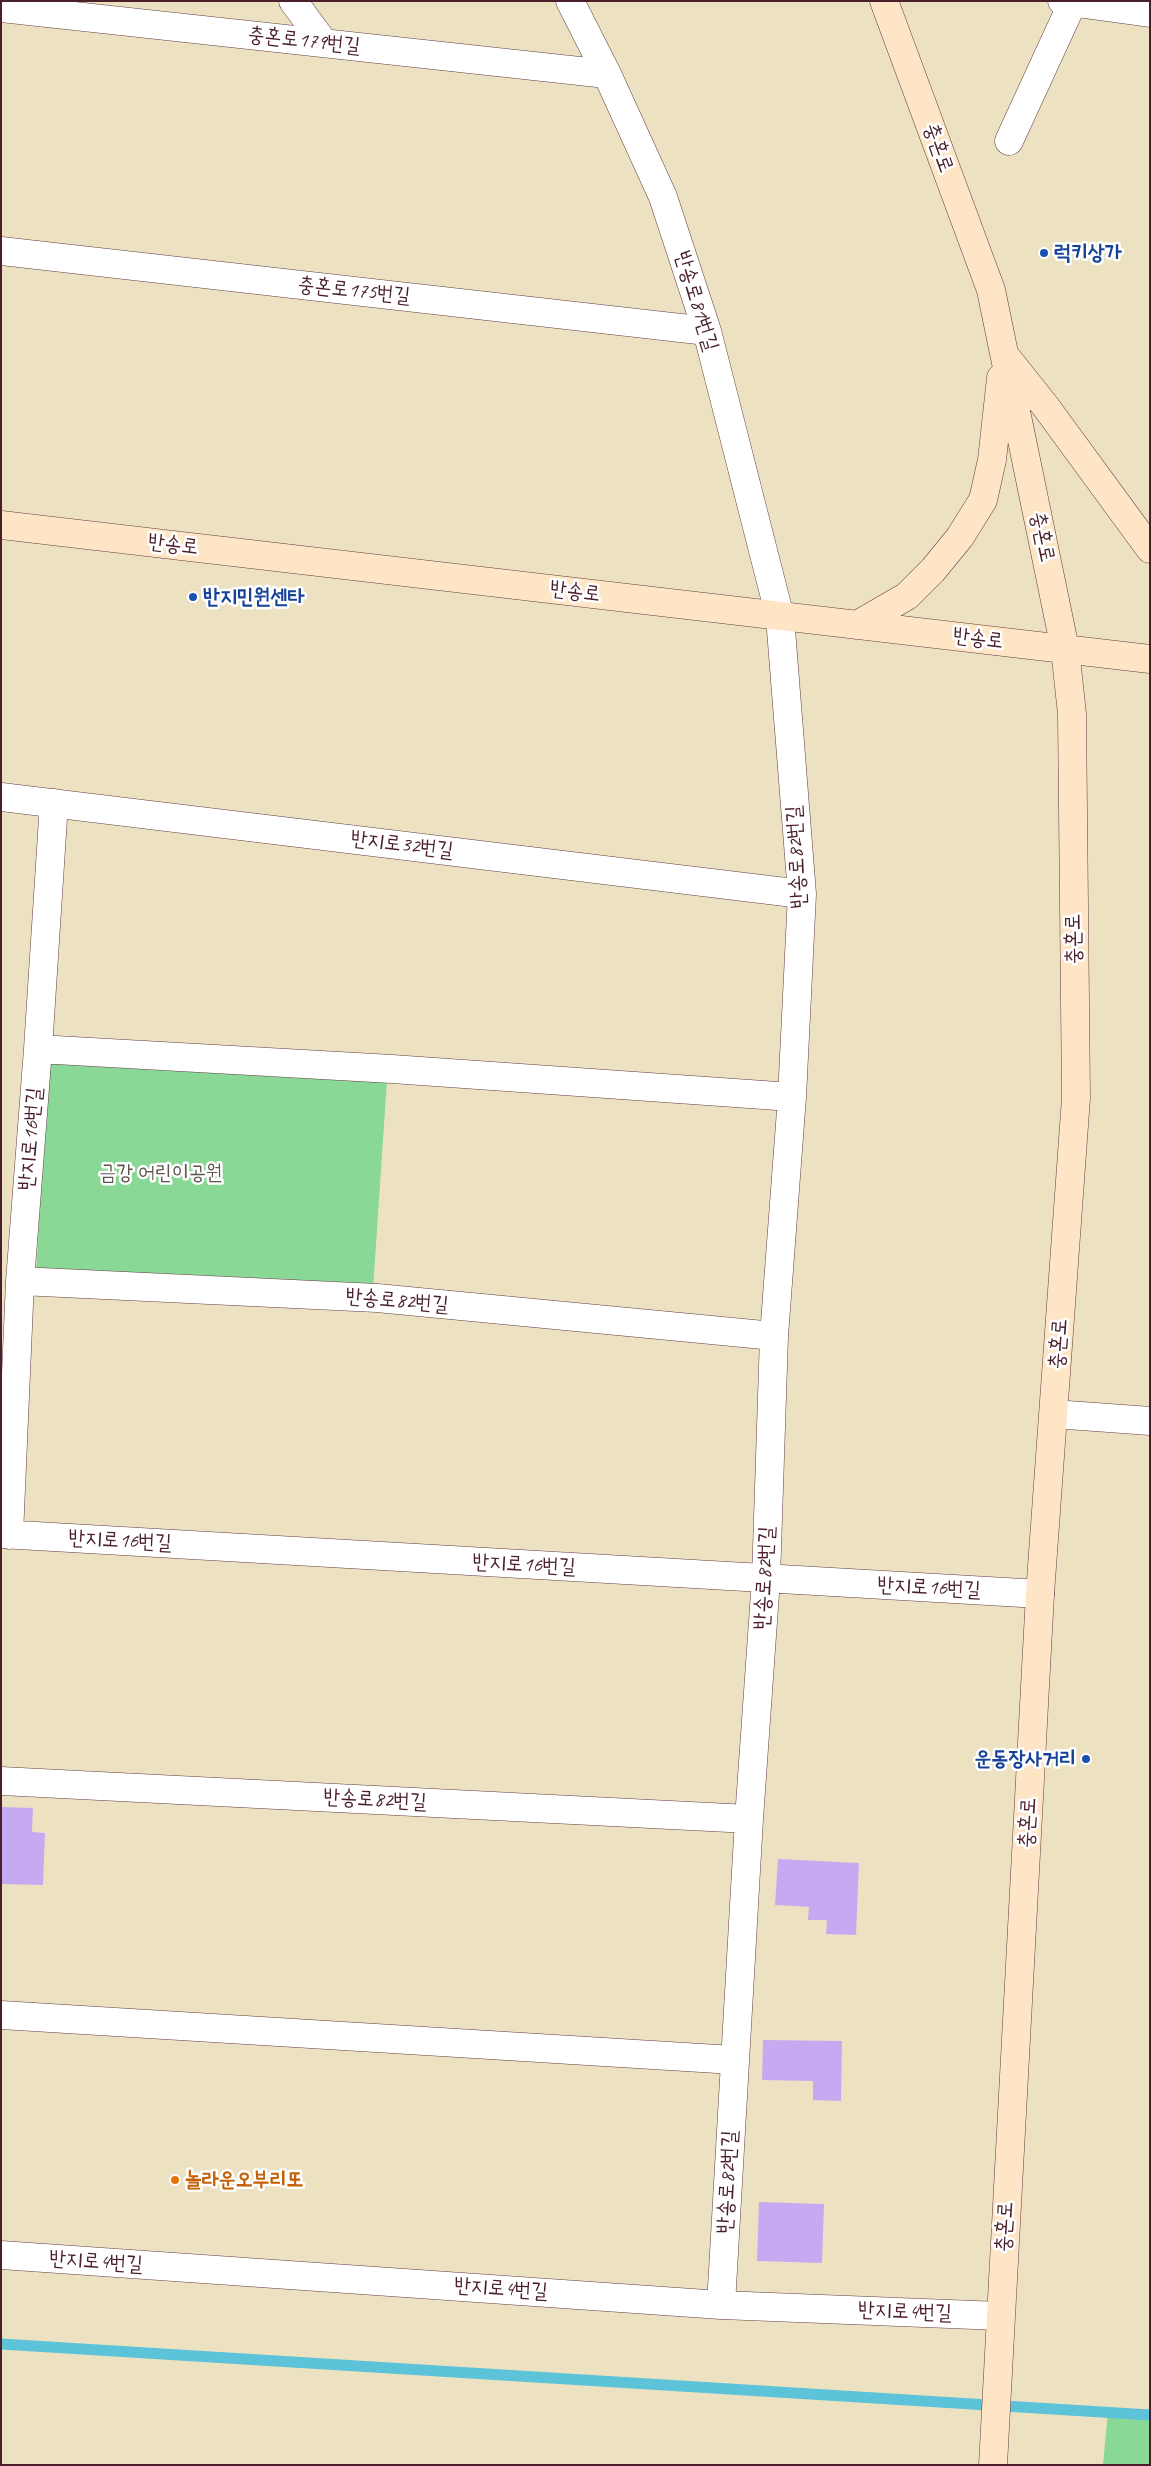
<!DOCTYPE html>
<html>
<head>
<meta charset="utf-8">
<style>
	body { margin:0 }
	#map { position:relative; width:1151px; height:2466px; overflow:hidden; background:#ece2c2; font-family:Caveat,sans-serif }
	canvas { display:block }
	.frame { position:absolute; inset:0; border:2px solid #4a1f2b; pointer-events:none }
</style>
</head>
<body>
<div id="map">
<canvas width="1151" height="2466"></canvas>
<div class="frame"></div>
</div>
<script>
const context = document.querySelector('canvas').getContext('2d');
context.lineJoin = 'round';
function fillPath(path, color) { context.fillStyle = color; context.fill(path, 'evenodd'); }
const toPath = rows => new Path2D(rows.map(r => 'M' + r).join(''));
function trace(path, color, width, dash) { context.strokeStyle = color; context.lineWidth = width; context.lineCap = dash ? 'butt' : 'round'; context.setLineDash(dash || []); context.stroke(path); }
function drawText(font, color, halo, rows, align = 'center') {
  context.font = font + ' Caveat,"Poor Story",sans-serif'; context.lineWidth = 5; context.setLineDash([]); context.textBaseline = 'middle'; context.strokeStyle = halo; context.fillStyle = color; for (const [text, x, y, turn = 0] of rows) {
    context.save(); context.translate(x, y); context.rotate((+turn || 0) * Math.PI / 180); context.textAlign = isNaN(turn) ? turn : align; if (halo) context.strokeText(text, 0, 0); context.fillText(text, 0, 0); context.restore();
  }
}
const green = toPath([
	[48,1060,387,1080,373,1289,36,1274],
	[1108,2411,1150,2413,1150,2465,1103,2465]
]);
const stream = toPath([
	[1,2344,1150,2415]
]);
const building = toPath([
	[1,1807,33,1808,32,1832,45,1833,43,1885,1,1884],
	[778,1859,859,1863,856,1935,826,1934,827,1920,808,1920,809,1907,775,1905],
	[763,2040,842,2041,841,2101,813,2100,813,2081,762,2080],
	[759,2202,824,2204,822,2263,757,2261]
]);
const street = toPath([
	[293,1,324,43],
	[570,1,607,74,663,197,707,331,780,617,802,894,792,1097,774,1336,766,1579,749,1819,721,2305],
	[1062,1,1150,13],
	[1,8,607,74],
	[1009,141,1072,4],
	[1,251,707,331],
	[1,797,802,894],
	[38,1049,392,1069,792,1097],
	[20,1281,377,1298,774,1336],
	[1054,1414,1150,1421],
	[1,1534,1040,1594],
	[9,1535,20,1281,38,1049,54,803],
	[1,1781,749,1819],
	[1,2015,734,2060],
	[1,2255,721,2305,1000,2316]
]);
const secondary = toPath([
	[884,1,991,290,1065,649,1072,714,1076,1098,1040,1594,993,2465],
	[1007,358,1046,407,1150,549],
	[1,525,1150,659],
	[857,625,907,596,933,570,960,537,983,500,992,460,1001,378]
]);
const markers = [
	[1044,253,5,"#1a4fb4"],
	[193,597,5,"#1a4fb4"],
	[1086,1759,5,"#1a4fb4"],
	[175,2180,5,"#e8710a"]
];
const streetNames = [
	["충혼로179번길",304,41,6],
	["충혼로",938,148,70],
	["충혼로175번길",354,291,6],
	["반송로81번길",696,301,73],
	["충혼로",1042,537,78],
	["반송로",173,545,7],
	["반송로",575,592,7],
	["반송로",978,639,7],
	["반지로32번길",402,845,7],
	["반송로82번길",797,857,-93],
	["충혼로",1074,939,-91],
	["반지로16번길",31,1139,-85],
	["반송로82번길",397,1301,5],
	["충혼로",1059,1344,-86],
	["반지로16번길",120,1541,3],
	["반지로16번길",524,1565,3],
	["반송로82번길",765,1578,-87],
	["반지로16번길",929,1588,3],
	["반송로82번길",375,1800,3],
	["충혼로",1028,1823,-87],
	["반송로82번길",728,2182,-87],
	["충혼로",1005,2227,-87],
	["반지로4번길",96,2262,4],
	["반지로4번길",501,2289,4],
	["반지로4번길",905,2312,2]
];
const transitNames = [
	["럭키상가",1054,253],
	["반지민원센타",203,597],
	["운동장사거리",1076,1759,"right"]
];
const parkNames = [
	["금강 어린이공원",161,1173]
];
const foodNames = [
	["놀라운오부리또",185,2180]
];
fillPath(green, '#8ad896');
trace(stream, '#5cc3d8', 11);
fillPath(building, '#c5aaf1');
trace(street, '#623c42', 29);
trace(secondary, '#623c42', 29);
trace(street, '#fff', 28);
trace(secondary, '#fde5c5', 28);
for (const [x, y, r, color] of markers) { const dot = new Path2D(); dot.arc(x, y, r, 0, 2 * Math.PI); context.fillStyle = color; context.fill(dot); trace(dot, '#fff', 2); }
drawText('21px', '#4a1f2b', '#fff', streetNames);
drawText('bold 21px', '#164399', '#fff', transitNames, 'left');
drawText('21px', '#5d564b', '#fff', parkNames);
drawText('bold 21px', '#c56008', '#fff', foodNames, 'left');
</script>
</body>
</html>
